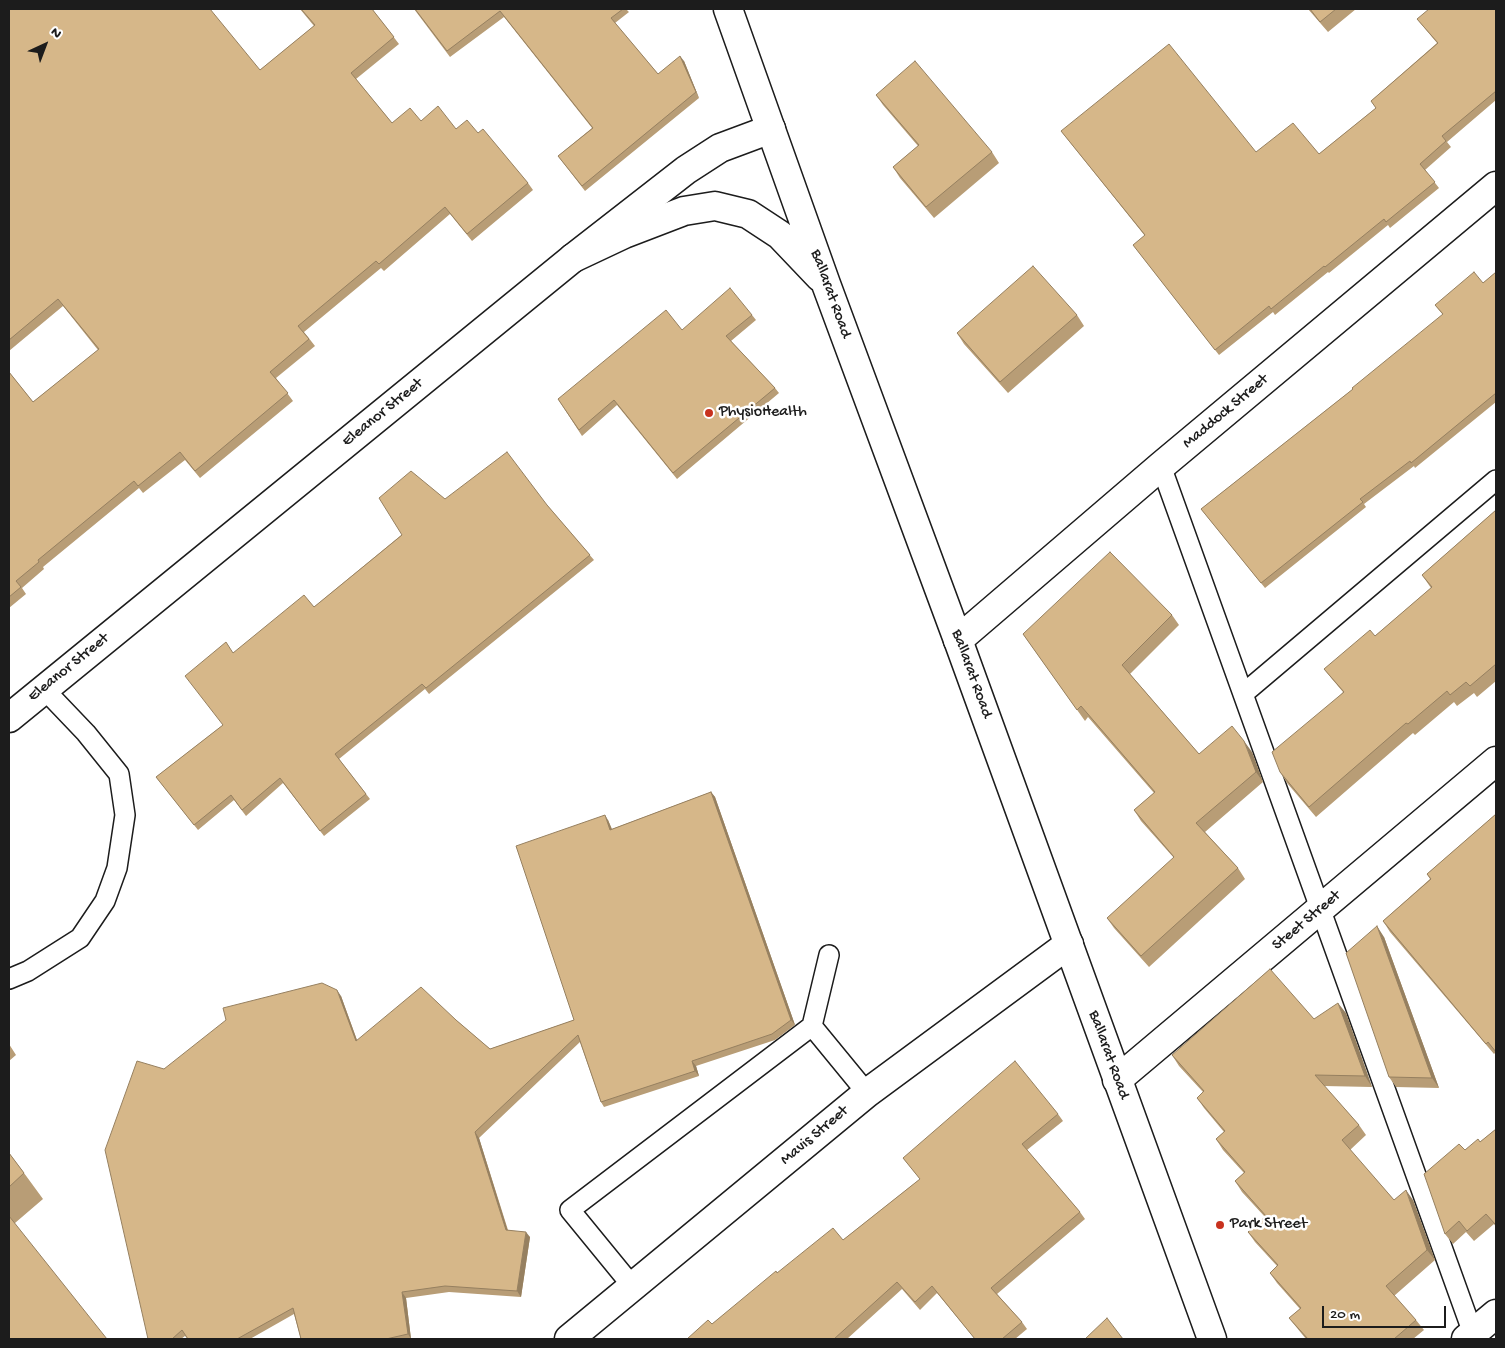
<!DOCTYPE html>
<html>
<head>
<meta charset="utf-8">
<style>
	body { margin:0 }
	#map { position:relative; width:1505px; height:1348px; overflow:hidden; background:#fff; font-family:"Gochi Hand",sans-serif }
	canvas { display:block }
	.frame { position:absolute; inset:0; border:10px solid #1c1c1c; pointer-events:none }
	.north { position:absolute; left:20px; top:20px; width:50px; height:50px; -webkit-text-stroke:4px #fff; paint-order:stroke; rotate:43deg; font-size:14px; font-weight:700; line-height:20px; text-align:center; color:#1c1c1c }
	.north::after { content:''; display:block; margin:auto; width:18px; height:22px; background:#1c1c1c; clip-path:polygon(50% 0,100% 100%,50% 72%,0 100%) }
	.scale { position:absolute; left:1322px; top:1306px; width:124px; height:22px; box-sizing:border-box; border:2px solid #1c1c1c; border-top:0; padding-left:6px; font-size:15px; line-height:18px; white-space:nowrap; color:#1c1c1c; -webkit-text-stroke:4px #fff; paint-order:stroke }
</style>
</head>
<body>
<div id="map">
<canvas width="1505" height="1348"></canvas>
<div class="frame"></div>
<div class="north">N</div>
<div class="scale">20 m</div>
</div>
<script>
const context = document.querySelector('canvas').getContext('2d');
context.lineJoin = 'round';
const toPath = rows => new Path2D(rows.map(r => 'M' + r).join(''));
function trace(path, color, width, dash) { context.strokeStyle = color; context.lineWidth = width; context.lineCap = dash ? 'butt' : 'round'; context.setLineDash(dash || []); context.stroke(path); }
function fillPath(path, color) { context.fillStyle = color; context.fill(path, 'evenodd'); }
function drawText(font, color, halo, rows, align = 'center') {
  context.font = font + ' "Gochi Hand",sans-serif'; context.lineWidth = 5; context.setLineDash([]); context.textBaseline = 'middle'; context.strokeStyle = halo; context.fillStyle = color; for (const [text, x, y, turn = 0] of rows) {
    context.save(); context.translate(x, y); context.rotate((+turn || 0) * Math.PI / 180); context.textAlign = isNaN(turn) ? turn : align; if (halo) context.strokeText(text, 0, 0); context.fillText(text, 0, 0); context.restore();
  }
}
const lane = toPath([
	[1161,466,1475,1339],
	[1243,694,1496,480],
	[829,955,812,1026,867,1093],
	[9,979,28,971,80,938,105,901,117,868,125,815,119,774,86,733,44,689],
	[633,1287,570,1210,812,1026]
]);
const street = toPath([
	[958,640,1161,466,1496,186],
	[1117,1080,1496,761],
	[569,1339,867,1093,1069,944],
	[1466,1339,1496,1314]
]);
const secondary = toPath([
	[9,718,573,258,686,170,720,148,771,129]
]);
const highway = toPath([
	[728,9,826,284,958,640,1212,1339],
	[573,258,624,234,684,211,715,206,748,214,780,235,820,277]
]);
const wall = toPath([
	[9,9,260,70,314,26,300,9,372,9,399,44,356,79,392,123,421,121,478,133,528,183,533,190,472,241,450,214,384,271,381,268,304,332,315,346,276,378,293,401,200,478,185,460,143,493,139,488,43,567,44,569,22,588,26,594,9,608,9,372,33,402,98,350,63,306,9,351],
	[414,9,626,9,629,12,615,23,658,74,684,61,699,98,585,191,558,156,592,128,504,17,450,57],
	[1308,9,1356,9,1328,32],
	[1496,9,1496,100,1447,142,1451,147,1425,170,1439,188,1390,228,1388,225,1329,273,1328,272,1275,315,1273,312,1219,355,1133,245,1145,236,1061,131,1256,152,1319,154,1376,108,1371,101,1437,43,1417,19],
	[876,95,992,152,999,163,934,218,900,178,893,167,918,146,883,105],
	[1496,272,1496,402,1415,468,1414,466,1364,504,1366,507,1265,588,1201,509,1353,389,1443,315,1435,305,1483,283],
	[752,315,756,320,731,341,775,388,779,393,677,479,617,405,582,436,558,399,682,330],
	[1077,315,1084,326,1008,393,964,344,957,333],
	[445,499,547,505,594,560,429,694,425,689,339,759,370,799,324,836,283,783,246,816,234,800,198,830,156,777,223,725,233,653,314,607],
	[1496,510,1496,681,1477,697,1474,693,1457,706,1454,702,1415,735,1413,733,1316,817,1287,783,1280,772,1343,692,1332,679,1324,669,1375,636,1431,588,1422,575],
	[1172,615,1179,625,1130,674,1199,754,1252,752,1263,782,1205,832,1238,868,1245,879,1149,967,1114,928,1107,918,1174,858,1141,821,1134,810,1154,793,1088,717,1085,721,1023,634],
	[711,792,715,797,795,1025,775,1040,696,1066,699,1076,604,1107,601,1102,580,1042,479,1138,508,1230,530,1237,521,1297,449,1292,406,1298,411,1339,301,1339,294,1314,250,1339,188,1339,185,1336,181,1339,148,1339,164,1069,341,996,357,1040,456,1020,490,1049,574,1020,608,820,612,829],
	[1496,814,1496,1054,1495,1053,1494,1054,1390,932,1383,921,1430,879,1427,874],
	[1384,937,1439,1088,1396,1087,1389,1077],
	[1346,1013,1372,1087,1324,1086,1359,1125,1366,1135,1350,1150,1394,1200,1413,1200,1435,1260,1394,1296,1416,1320,1424,1330,1413,1339,1306,1339,1297,1328,1289,1318,1300,1309,1277,1283,1270,1273,1277,1266,1255,1242,1248,1232,1265,1217,1242,1192,1235,1181,1244,1173,1223,1150,1216,1139,1224,1132,1204,1108,1197,1098,1203,1092,1179,1066,1172,1055,1314,1019],
	[9,1044,16,1055,9,1061],
	[1058,1114,1063,1121,1027,1150,1080,1212,1085,1219,997,1294,1022,1322,1027,1329,1015,1339,975,1339,937,1293,920,1310,902,1289,847,1339,687,1339,712,1324,777,1273,843,1240,920,1179,903,1158],
	[1496,1129,1496,1227,1494,1224,1474,1241,1466,1232,1453,1244,1445,1234,1465,1150,1480,1142],
	[9,1153,24,1173,43,1199,15,1223,9,1339]
]);
const shadedWall = toPath([
	[680,56,684,61,699,98,696,92],
	[1244,741,1252,752,1263,782,1256,772],
	[711,792,715,797,795,1025,791,1020],
	[605,815,608,820,614,835,610,830],
	[1377,926,1384,937,1439,1088,1432,1078],
	[337,990,341,996,359,1046,356,1041],
	[1338,1003,1346,1013,1372,1087,1365,1076],
	[692,1061,696,1066,699,1076,695,1071],
	[475,1132,479,1138,509,1235,506,1230],
	[1406,1190,1413,1200,1435,1260,1427,1250],
	[526,1232,530,1237,521,1297,517,1291],
	[402,1292,406,1298,411,1339,408,1334]
]);
const building = toPath([
	[9,9,210,9,260,70,315,25,301,9,372,9,394,37,351,73,392,123,410,108,421,121,438,106,456,129,467,120,478,133,483,129,528,183,467,234,445,207,379,264,376,261,298,326,309,339,270,372,288,393,195,471,180,452,138,486,134,481,38,560,39,562,16,581,21,587,9,597,9,372,33,402,99,349,58,299,9,340,9,9],
	[415,9,623,9,611,18,658,74,680,56,696,92,582,186,558,156,593,128,500,11,447,51,415,9],
	[1310,9,1336,9,1320,22,1310,9],
	[1429,9,1496,9,1496,91,1442,136,1446,141,1420,164,1435,182,1386,222,1384,219,1325,267,1324,266,1271,309,1269,306,1215,350,1133,245,1145,235,1061,131,1169,44,1256,152,1293,123,1319,154,1376,108,1371,101,1438,43,1417,19,1429,9],
	[915,61,992,152,926,207,893,167,919,145,876,95,915,61],
	[1033,266,1077,315,1000,382,957,333,1033,266],
	[1474,272,1483,283,1496,272,1496,393,1411,463,1410,461,1360,499,1363,502,1261,583,1201,509,1353,389,1352,388,1443,314,1435,305,1474,272],
	[730,288,752,315,726,336,775,388,673,473,614,400,579,430,558,399,666,310,682,330,730,288],
	[507,452,547,505,590,555,426,688,422,684,335,754,366,794,320,831,280,778,242,810,231,795,194,825,156,777,223,725,185,676,226,642,233,653,304,595,314,607,402,535,379,498,411,471,445,499,507,452],
	[1496,510,1496,664,1470,686,1466,682,1450,695,1447,691,1408,724,1406,723,1309,807,1280,772,1272,752,1344,692,1324,669,1370,630,1375,636,1432,587,1422,575,1496,510],
	[1110,552,1172,615,1122,665,1199,754,1232,726,1244,741,1256,772,1196,823,1238,868,1141,956,1107,918,1174,857,1134,810,1155,792,1081,706,1077,710,1023,634,1110,552],
	[711,792,791,1020,772,1034,692,1061,695,1071,601,1102,578,1035,475,1132,506,1230,526,1232,517,1291,445,1286,402,1292,408,1334,386,1339,301,1339,293,1308,237,1339,188,1339,182,1330,172,1339,148,1339,105,1150,137,1061,164,1069,226,1020,223,1008,322,983,337,990,356,1041,421,987,456,1020,490,1049,574,1020,516,846,605,815,610,830,711,792],
	[1496,814,1496,1052,1488,1042,1486,1044,1383,921,1431,879,1427,874,1496,814],
	[1377,926,1432,1078,1389,1077,1346,953,1377,926],
	[1270,969,1314,1019,1338,1003,1365,1076,1315,1075,1359,1125,1342,1140,1394,1200,1406,1190,1427,1250,1386,1286,1416,1320,1394,1339,1308,1339,1289,1318,1301,1308,1270,1273,1278,1265,1248,1232,1266,1216,1235,1181,1245,1172,1216,1139,1225,1131,1197,1098,1204,1091,1172,1055,1270,969],
	[1015,1061,1058,1114,1022,1144,1080,1212,991,1288,1022,1322,1002,1339,975,1339,932,1286,915,1302,897,1282,834,1339,687,1339,708,1320,712,1324,776,1271,777,1273,833,1228,843,1240,920,1179,903,1158,1015,1061],
	[1496,1129,1496,1223,1495,1224,1486,1214,1467,1231,1459,1221,1445,1234,1424,1174,1459,1144,1465,1150,1478,1139,1480,1142,1496,1129],
	[9,1153,24,1173,9,1187,9,1153],
	[9,1216,107,1339,9,1339,9,1216],
	[1107,1318,1123,1339,1085,1339,1107,1318]
]);
const markers = [
	[709,413,5,"#c8321e"],
	[1220,1225,5,"#c8321e"]
];
const streetNames = [
	["Ballarat Road",830,294,70],
	["Maddock Street",1226,412,-40],
	["Eleanor Street",383,413,-39],
	["Eleanor Street",69,668,-39],
	["Ballarat Road",971,674,70],
	["Steet Street",1307,921,-40],
	["Ballarat Road",1108,1055,70],
	["Mavis Street",815,1136,-40]
];
const poiNames = [
	["PhysioHealth",719,413],
	["Park Street",1230,1225]
];
trace(lane, '#1c1c1c', 22);
trace(street, '#1c1c1c', 31);
trace(secondary, '#1c1c1c', 31);
trace(highway, '#1c1c1c', 31);
trace(lane, '#fff', 19);
trace(street, '#fff', 28);
trace(secondary, '#fff', 28);
trace(highway, '#fff', 28);
fillPath(wall, '#b89d76');
fillPath(shadedWall, '#968060');
fillPath(building, '#d6b789');
trace(building, '#968060', 1);
for (const [x, y, r, color] of markers) { const dot = new Path2D(); dot.arc(x, y, r, 0, 2 * Math.PI); context.fillStyle = color; context.fill(dot); trace(dot, '#fff', 2); }
drawText('16px', '#1c1c1c', '#fff', streetNames);
drawText('16px', '#1c1c1c', '#fff', poiNames, 'left');
</script>
</body>
</html>
